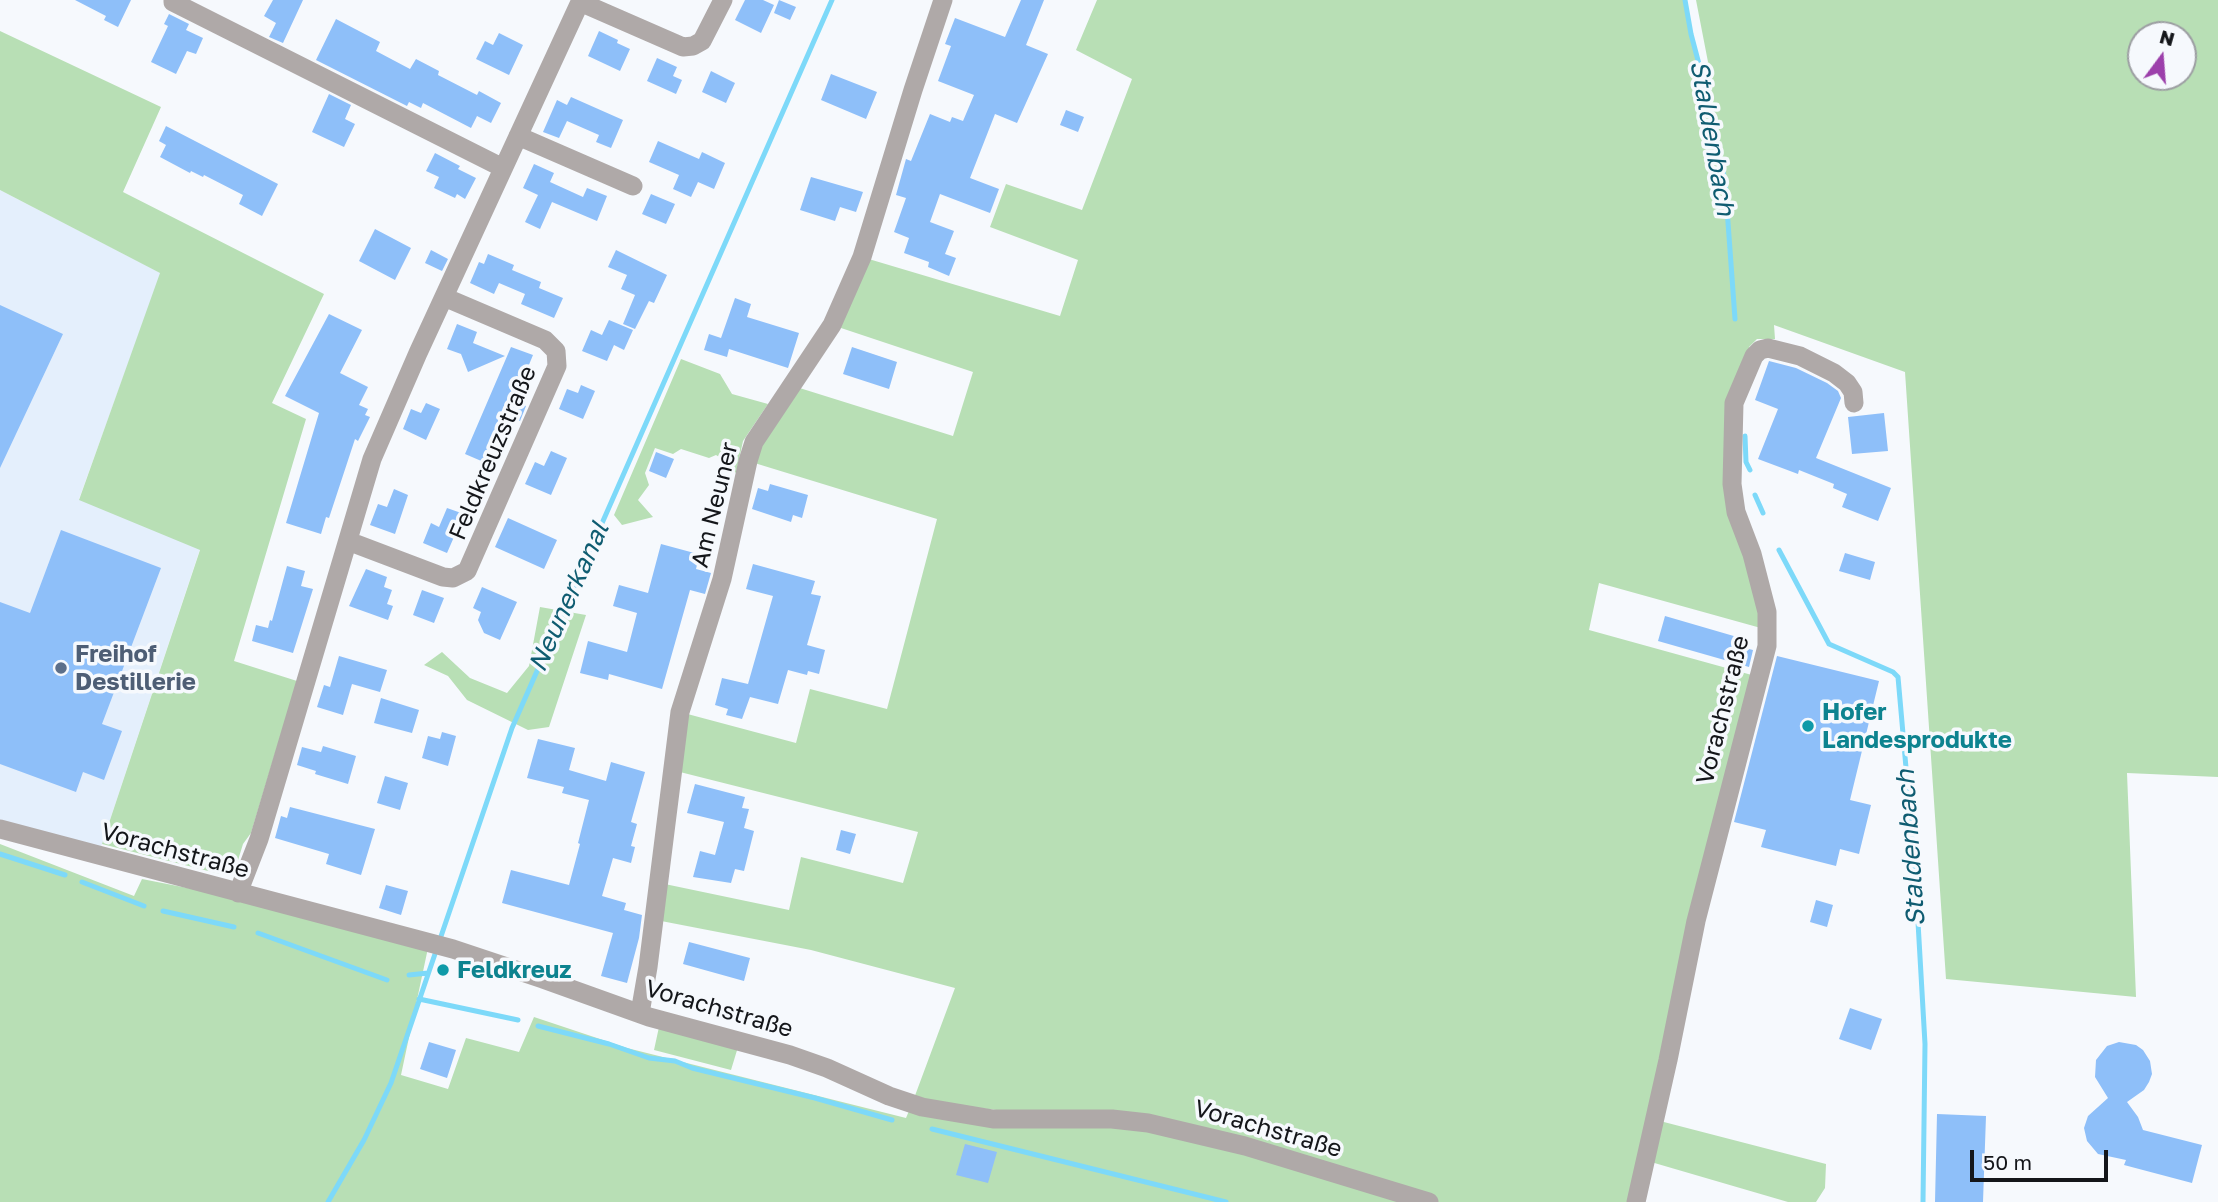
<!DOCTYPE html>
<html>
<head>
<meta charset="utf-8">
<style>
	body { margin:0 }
	#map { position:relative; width:2218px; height:1202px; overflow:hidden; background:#f6f9fd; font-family:"Golos Text",sans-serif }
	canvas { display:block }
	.north { position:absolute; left:2127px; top:21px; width:70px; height:70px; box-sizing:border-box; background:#f6f9fd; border:2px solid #9c9ea2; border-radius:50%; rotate:16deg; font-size:19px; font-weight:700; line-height:28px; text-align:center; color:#14161a }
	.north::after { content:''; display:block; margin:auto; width:24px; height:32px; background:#9c40ab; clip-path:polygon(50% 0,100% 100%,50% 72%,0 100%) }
	.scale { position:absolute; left:1970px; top:1150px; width:138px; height:32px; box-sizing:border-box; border:4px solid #14161a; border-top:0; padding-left:9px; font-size:21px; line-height:24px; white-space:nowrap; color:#14161a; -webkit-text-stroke:5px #f6f9fd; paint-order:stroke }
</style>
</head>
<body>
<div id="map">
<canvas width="2218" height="1202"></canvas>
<div class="north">N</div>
<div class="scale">50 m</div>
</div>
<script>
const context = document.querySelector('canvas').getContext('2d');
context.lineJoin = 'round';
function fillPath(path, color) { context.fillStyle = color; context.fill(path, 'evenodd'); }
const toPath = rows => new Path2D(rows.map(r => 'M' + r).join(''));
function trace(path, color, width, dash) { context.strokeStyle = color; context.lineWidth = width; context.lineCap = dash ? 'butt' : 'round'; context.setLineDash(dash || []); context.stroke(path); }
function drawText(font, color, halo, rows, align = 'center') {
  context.font = font + ' "Golos Text",sans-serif'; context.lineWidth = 7; context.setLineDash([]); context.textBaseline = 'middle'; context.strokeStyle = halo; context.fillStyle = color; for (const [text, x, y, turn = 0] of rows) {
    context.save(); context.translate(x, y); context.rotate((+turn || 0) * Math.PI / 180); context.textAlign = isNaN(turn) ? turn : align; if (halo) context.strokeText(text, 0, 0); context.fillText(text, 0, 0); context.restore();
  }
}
const built = toPath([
	[0,190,161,273,79,499,200,549,98,856,0,828]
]);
const green = toPath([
	[1097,0,1685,0,1691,34,1700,66,1708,62,1696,0,2218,0,2218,777,2127,773,2136,997,1946,979,1905,372,1774,325,1775,339,1757,339,1749,347,1754,356,1732,445,1768,630,1599,583,1589,630,1759,677,1635,1202,1429,1202,1245,1146,1071,1118,913,1101,955,988,811,950,656,920,660,883,789,910,801,857,903,883,918,832,672,770,680,712,796,743,810,689,887,709,937,519,748,461,790,385,953,436,973,372,832,325,862,257,1060,316,1078,260,990,227,1006,184,1082,210,1132,79,1076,50],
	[2141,35,2183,35,2183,77,2141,77],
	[0,31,161,107,123,192,324,294,272,403,306,419,234,661,297,681,251,833,243,844,235,870,224,875,102,844,200,550,79,500,160,273,0,190],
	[681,359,720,374,732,394,768,404,743,441,736,473,725,461,716,455,709,458,681,449,673,454,655,448,645,473,649,485,638,500,653,517,622,525,614,515],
	[540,607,586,615,549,727,528,730,467,700,448,676,424,665,442,652,470,678,507,693,529,666],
	[0,844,134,896,142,879,228,896,428,948,401,1075,448,1089,466,1038,519,1052,534,1017,627,1048,906,1118,911,1106,1135,1126,1297,1166,1414,1202,0,1202],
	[659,1027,738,1047,731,1070,654,1050],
	[1660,1121,1826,1164,1825,1188,1816,1202,1788,1202,1651,1162]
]);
const stream = toPath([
	[1685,0,1691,34,1704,83,1725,181,1735,319],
	[1745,436,1746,462,1750,470],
	[1755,495,1763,513],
	[1779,550,1829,644,1893,672,1898,677,1915,870,1925,1044,1923,1202],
	[0,854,65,875],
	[82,882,144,906],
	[163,911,234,927],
	[258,933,387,980],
	[409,975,428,973],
	[419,999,518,1020],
	[538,1026,609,1044,649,1058,675,1061,692,1068,815,1098,892,1120],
	[932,1129,1226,1202],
	[328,1202,364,1140,391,1083,512,728,832,0]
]);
const building = toPath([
	[75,0,131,0,118,27,104,20,106,16],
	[273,0,303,0,283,43,269,37,276,23,264,16],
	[745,0,763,0,774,5,761,33,735,20],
	[779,0,796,7,790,20,774,13],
	[1021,0,1044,0,1026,45,1048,54,1017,123,995,114,970,178,999,189,990,213,940,194,930,222,954,231,945,254,956,258,949,276,928,267,929,262,904,253,909,238,894,232,906,198,896,195,906,159,911,161,930,114,950,122,952,117,963,121,974,95,938,81,951,46,945,44,955,18,1005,37],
	[169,14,189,24,186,30,203,38,196,54,187,51,176,74,151,62,168,26,164,24],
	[336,19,380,42,376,51,410,69,416,59,439,71,438,75,477,95,479,91,501,103,491,123,477,116,471,128,423,103,421,108,409,102,407,106,316,60],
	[599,31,618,40,617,43,630,49,620,71,588,56],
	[499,33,523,45,509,75,476,59,485,41,493,45],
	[657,58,677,67,673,76,682,80,676,94,647,81],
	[711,71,735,83,726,103,702,92],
	[831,74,877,92,866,119,821,100],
	[329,94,351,105,345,119,355,124,344,147,312,132],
	[571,97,623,120,611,148,596,142,599,135,567,121,559,138,543,132,557,100,567,105],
	[1066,110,1084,117,1078,132,1060,125],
	[166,126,278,184,262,216,239,204,243,195,204,175,203,177,191,171,190,173,160,157,166,145,159,141],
	[658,141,699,159,702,152,725,163,714,189,698,182,691,197,673,189,679,175,649,162],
	[435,153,460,166,458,169,476,178,465,199,457,194,455,198,434,188,439,177,426,171],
	[534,164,554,173,550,182,583,197,587,188,607,196,597,221,552,202,540,229,525,222,538,195,523,188],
	[811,177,863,192,856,212,840,207,835,221,800,210],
	[651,194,675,204,666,224,642,214],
	[375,229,411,248,395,280,359,261],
	[431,250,448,259,442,271,425,263],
	[616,250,667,275,654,303,649,301,635,329,623,324,635,295,621,289,627,275,608,267],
	[488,254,514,265,512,270,541,282,539,288,563,298,554,318,521,304,525,294,499,283,494,294,470,283,479,262,484,264],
	[735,298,751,304,747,317,799,333,788,368,729,349,727,357,704,350,709,334,721,338],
	[0,305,63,334,0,468],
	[329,314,362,330,340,373,368,387,359,405,368,409,365,415,370,417,358,441,355,439,329,518,326,517,321,534,286,523,319,413,285,396],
	[609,320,633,330,624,350,614,345,607,361,582,351,591,330,602,335],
	[457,324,477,332,473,343,505,356,468,372,461,354,447,349],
	[511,347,533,355,519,389,523,390,518,402,526,406,520,421,505,415,486,463,465,454],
	[852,347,897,362,889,389,843,374],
	[1769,361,1796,368,1827,383,1838,391,1841,398,1816,458,1891,488,1878,521,1842,507,1847,494,1833,488,1834,484,1799,470,1798,474,1758,459,1778,409,1755,400],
	[581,385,595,391,583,419,559,409,567,389,578,393],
	[426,403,440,409,426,440,403,429,411,409,421,413],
	[1884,413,1888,451,1852,454,1848,417],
	[551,451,567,458,551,495,525,484,535,462,544,466],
	[656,452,674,459,666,478,649,471],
	[770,484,808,495,802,518,793,515,791,522,752,509,758,488,768,491],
	[394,489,408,495,395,534,370,525,378,504,387,507],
	[447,508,464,514,447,553,423,543,431,523,439,527],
	[508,518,557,540,544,569,495,547],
	[61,530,161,568,102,724,122,731,104,780,83,772,76,792,0,764,0,602,30,613],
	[661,544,698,554,699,557,696,569,711,573,705,594,690,590,662,689,609,674,608,680,580,673,588,641,627,652,637,613,613,606,619,585,648,593],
	[1845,553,1875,562,1870,580,1839,571],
	[753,564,815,581,811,594,821,596,807,645,825,650,819,674,808,671,807,675,788,670,778,704,750,697,742,719,726,715,728,709,715,705,722,678,748,684,773,596,746,589],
	[287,566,305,571,301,586,313,589,293,653,252,641,256,625,268,628,270,620,272,621],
	[366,569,387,577,384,587,392,590,387,604,393,606,388,620,349,606],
	[482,587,517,602,500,640,484,633,478,620,481,612,473,608],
	[422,590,444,598,434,623,413,615],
	[1665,616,1744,639,1741,647,1753,650,1749,667,1658,641],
	[339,656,387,670,380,692,352,684,343,715,317,707,324,685,330,687],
	[1777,656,1879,681,1850,800,1871,805,1859,854,1840,849,1836,866,1761,847,1766,830,1734,822],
	[381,698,419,710,412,733,374,723],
	[442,732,456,736,448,766,422,758,428,736,440,739],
	[538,739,575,748,569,770,606,781,611,762,645,772,631,822,637,824,631,846,635,847,631,863,613,858,602,896,626,903,624,910,642,915,639,938,627,983,601,976,613,933,502,903,511,870,569,885,580,844,578,843,589,800,562,793,564,787,527,778],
	[323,746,356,756,348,784,315,774,316,771,297,765,302,747,321,752],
	[385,776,408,783,400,810,377,803],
	[695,784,745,797,742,808,749,809,744,828,754,831,744,871,735,869,731,883,693,877,700,851,715,855,724,822,687,813],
	[290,807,375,829,361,875,326,864,329,854,275,838,281,816,287,818],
	[841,830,856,834,850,854,836,850],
	[386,885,408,891,401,915,379,908],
	[1816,900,1833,905,1827,927,1810,922],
	[689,942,750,958,744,981,683,964],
	[1850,1008,1882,1019,1871,1050,1839,1039],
	[429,1042,456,1050,447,1078,420,1069],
	[2119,1042,2136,1045,2143,1050,2150,1061,2152,1074,2149,1082,2144,1090,2127,1102,2138,1117,2143,1130,2202,1145,2192,1183,2124,1165,2126,1160,2098,1154,2087,1141,2084,1128,2088,1116,2108,1098,2095,1077,2096,1060,2107,1046],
	[1937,1114,1986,1116,1983,1202,1935,1202],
	[965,1144,997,1152,988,1183,956,1175]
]);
const minor = toPath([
	[173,0,173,2,503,168],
	[580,2,683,47,693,46,702,41,723,0],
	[518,136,633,186],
	[348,541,443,577,453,578,467,571,557,366,556,351,545,340,444,297],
	[0,829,453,949,543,979,649,1017,790,1055,827,1068,889,1096,922,1107,993,1119,1112,1119,1148,1123,1245,1146,1429,1202],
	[238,893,259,839,372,459,418,353,581,0],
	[640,1013,648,967,680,712,722,579,748,461,754,442,832,325,862,257,913,90,943,0],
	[1636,1202,1668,1060,1696,921,1767,646,1767,612,1752,554,1736,512,1732,484,1734,403,1754,356,1760,350,1768,348,1800,356,1834,373,1847,383,1853,392,1854,403]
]);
const markers = [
	[61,668,7,"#5c6f8a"],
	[1808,726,7,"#0f9aa8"],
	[443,970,7,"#0f9aa8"]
];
const streetNames = [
	["Feldkreuzstraße",493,453,-67],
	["Am Neuner",715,505,-76],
	["Vorachstraße",1723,710,-76],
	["Vorachstraße",175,851,15],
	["Vorachstraße",719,1009,16],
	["Vorachstraße",1268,1129,16]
];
const serviceNames = [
	["Freihof",75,654],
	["Destillerie",75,682]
];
const cultureNames = [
	["Hofer",1822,712],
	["Landesprodukte",1822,740],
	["Feldkreuz",457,970]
];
const waterNames = [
	["Staldenbach",1712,138,80],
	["Neunerkanal",569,597,-66],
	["Staldenbach",1911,848,-94]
];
fillPath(built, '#e4effc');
fillPath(green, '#b8dfb5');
trace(stream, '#7dd9f9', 5);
fillPath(building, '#8ebff9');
trace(minor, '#afa9a8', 19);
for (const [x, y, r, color] of markers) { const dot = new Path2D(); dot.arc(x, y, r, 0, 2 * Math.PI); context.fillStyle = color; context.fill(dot); trace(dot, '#f6f9fd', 2.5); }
drawText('24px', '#14161a', '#f6f9fd', streetNames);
drawText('bold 24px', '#4e5e75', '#f6f9fd', serviceNames, 'left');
drawText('bold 24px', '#0d838f', '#f6f9fd', cultureNames, 'left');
drawText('italic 26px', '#0f5c71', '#f6f9fd', waterNames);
</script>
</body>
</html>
